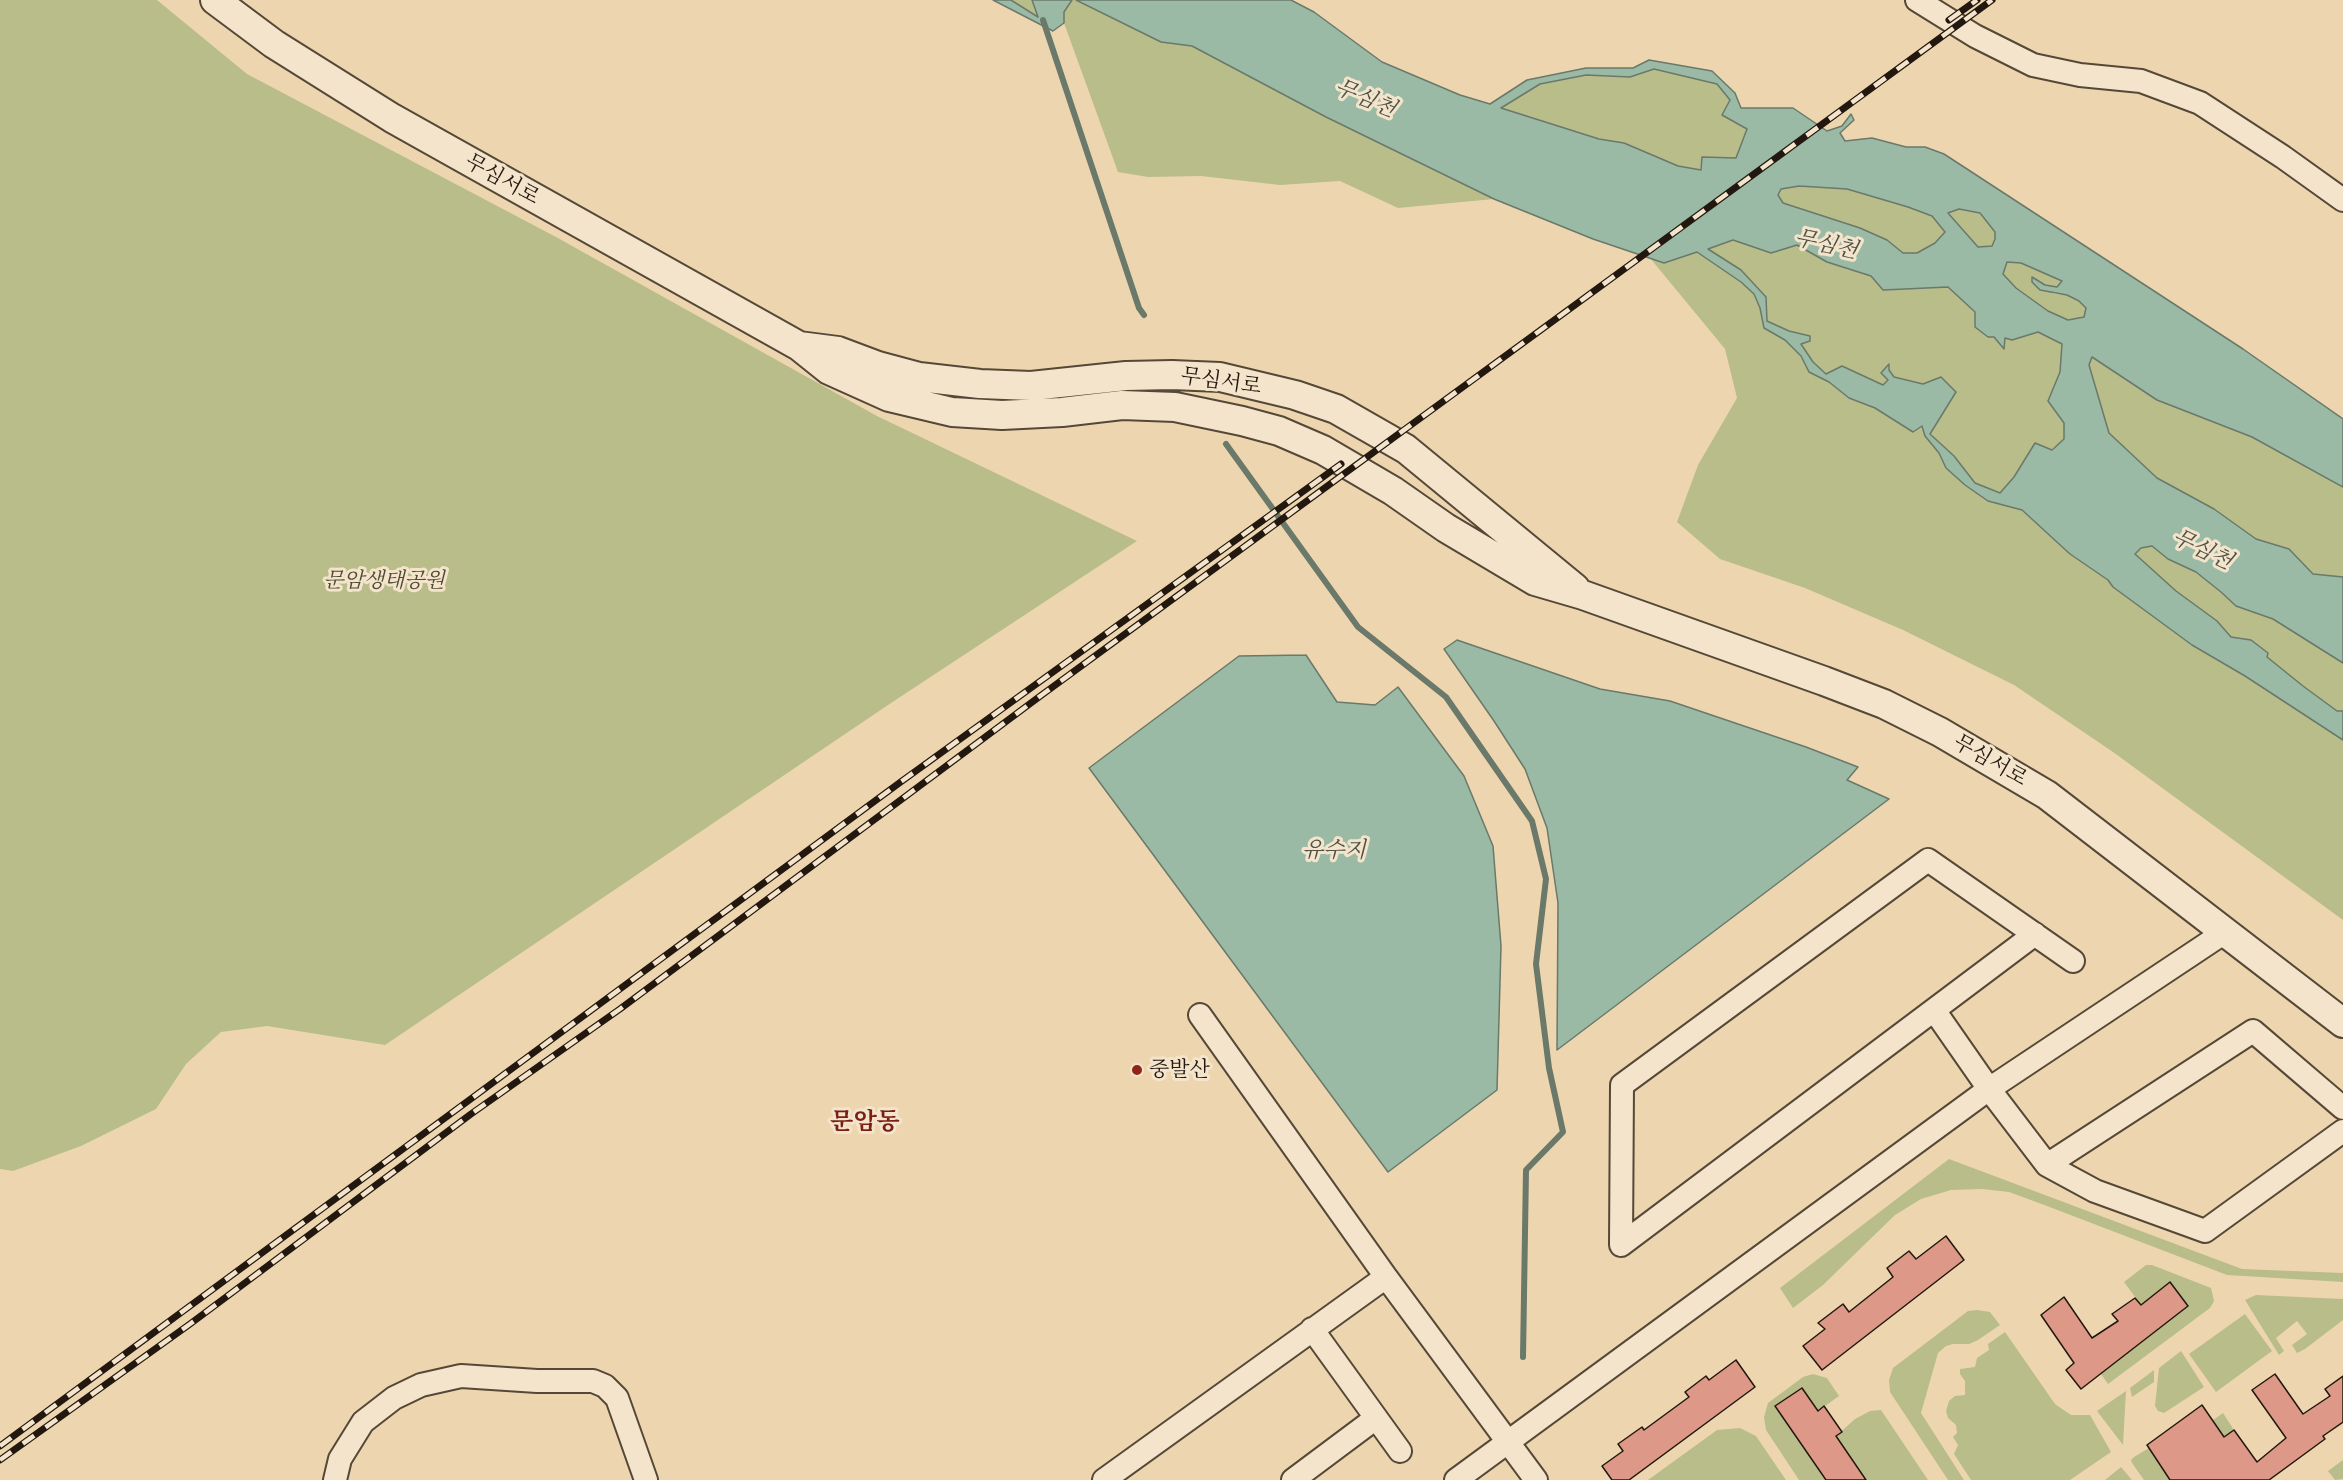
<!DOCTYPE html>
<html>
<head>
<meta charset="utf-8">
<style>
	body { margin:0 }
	canvas { display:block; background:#edd6af }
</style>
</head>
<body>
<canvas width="2343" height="1480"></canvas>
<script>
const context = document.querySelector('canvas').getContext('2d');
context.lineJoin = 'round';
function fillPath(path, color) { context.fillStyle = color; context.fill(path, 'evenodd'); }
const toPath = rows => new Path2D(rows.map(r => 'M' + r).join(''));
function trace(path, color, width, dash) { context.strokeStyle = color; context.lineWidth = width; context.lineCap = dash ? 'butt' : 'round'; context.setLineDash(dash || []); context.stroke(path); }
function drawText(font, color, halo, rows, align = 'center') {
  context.font = font + ' "EB Garamond","Noto Serif KR",serif'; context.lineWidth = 6; context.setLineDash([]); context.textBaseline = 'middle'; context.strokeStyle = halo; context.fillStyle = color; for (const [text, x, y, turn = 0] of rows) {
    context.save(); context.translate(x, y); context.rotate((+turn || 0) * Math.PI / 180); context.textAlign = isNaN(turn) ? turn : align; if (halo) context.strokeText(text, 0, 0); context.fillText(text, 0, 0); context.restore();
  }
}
const green = toPath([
	[0,0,157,0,247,74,556,237,877,416,1137,541,888,705,385,1045,267,1026,221,1032,186,1064,156,1109,81,1146,13,1171,0,1169],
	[1011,0,1032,0,1039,17],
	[1072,0,1076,0,1161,42,1192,46,1326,117,1494,199,1398,208,1340,181,1280,185,1201,176,1148,177,1118,172,1064,23,1064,12],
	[1654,69,1717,84,1731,100,1747,129,1736,158,1702,157,1702,170,1678,166,1624,143,1599,139,1500,108,1540,84,1586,75,1630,77],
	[1799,186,1847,189,1908,207,1932,216,1945,232,1935,243,1917,253,1903,253,1887,240,1860,228,1783,203,1778,195,1781,189],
	[1960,209,1979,213,1995,232,1995,239,1992,247,1978,247,1948,212],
	[1733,239,1771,253,1797,245,1827,262,1871,276,1883,290,1948,286,1975,313,2004,348,2005,338,2012,340,2038,332,2062,344,2060,372,2048,401,2065,423,2065,439,2014,477,2000,493,1975,483,1954,456,1929,434,1956,392,1941,377,1923,384,1894,377,1889,370,1889,365,1888,380,1883,385,1842,366,1826,374,1813,362,1801,344,1810,336,1789,331,1767,321,1766,297,1707,248],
	[1697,252,1741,282,1754,294,1760,308,1764,328,1785,340,1801,356,1809,372,1829,382,1849,398,1875,408,1913,432,1922,426,1925,436,1939,453,1946,468,2021,510,2070,554,2108,580,2114,587,2192,645,2245,676,2343,740,2343,920,2113,752,2014,685,1903,630,1805,588,1720,559,1677,522,1698,465,1737,398,1725,349,1650,258,1664,263],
	[2007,261,2021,263,2049,274,2062,281,2057,287,2045,285,2032,278,2054,294,2067,295,2079,301,2086,308,2084,317,2068,320,2048,311,2016,288,2003,274],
	[2092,356,2157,400,2252,437,2343,487,2343,577,2313,574,2289,549,2256,539,2214,509,2157,478,2109,433,2089,365],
	[2152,546,2168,559,2196,572,2221,592,2236,606,2273,619,2343,663,2343,711,2337,711,2303,686,2267,657,2251,640,2231,637,2217,621,2176,591,2135,554,2141,548],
	[1949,1159,2242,1269,2343,1273,2343,1282,2227,1275,2047,1206,2009,1192,1982,1189,1951,1190,1921,1199,1895,1215,1823,1285,1793,1308,1780,1288],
	[2146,1265,2152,1265,2211,1288,2214,1301,2210,1308,2108,1384,2101,1374,2188,1306,2170,1282,2141,1305,2124,1282],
	[2256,1295,2343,1299,2343,1320,2305,1349,2297,1353,2292,1345,2307,1334,2297,1321,2276,1338,2284,1351,2279,1355,2245,1300],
	[1977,1310,1990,1312,2000,1325,1978,1340,1969,1344,1953,1344,1946,1346,1938,1353,1921,1413,1964,1480,1948,1480,1890,1392,1889,1380,1893,1368,1968,1311],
	[2245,1314,2272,1351,2216,1392,2189,1354],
	[2005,1332,2055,1404,2071,1415,2090,1415,2111,1452,2070,1480,1971,1480,1954,1454,1958,1445,1953,1437,1957,1433,1956,1425,1948,1418,1946,1411,1949,1401,1955,1396,1965,1395,1965,1381,1960,1374,1960,1369,1975,1367,1977,1358,1989,1350,1988,1344],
	[2181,1351,2204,1387,2164,1413,2158,1411,2155,1406,2159,1368],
	[2154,1370,2154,1382,2132,1397,2130,1388],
	[1813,1374,1827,1378,1839,1396,1818,1411,1802,1388,1775,1406,1826,1480,1799,1480,1766,1430,1764,1417,1768,1403,1803,1377],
	[2126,1391,2123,1445,2097,1411],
	[1881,1410,1928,1480,1866,1480,1836,1436,1855,1419,1870,1411],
	[2223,1413,2234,1430,2224,1437,2213,1420],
	[1740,1428,1756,1436,1786,1480,1648,1480,1717,1430],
	[2149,1448,2170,1480,2144,1480,2132,1463,2131,1460,2134,1457],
	[2343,1460,2343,1479,2335,1480,2328,1471],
	[2121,1467,2132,1480,2105,1480]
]);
const water = toPath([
	[993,0,1011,0,1038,17,1032,0,1072,0,1064,12,1064,23,1053,31,993,0],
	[1076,0,1291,0,1314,12,1382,62,1460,95,1490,104,1527,80,1586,68,1633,68,1649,60,1712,71,1735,93,1741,108,1793,108,1827,131,1842,126,1851,114,1854,120,1840,133,1845,141,1872,138,1906,147,1925,147,1944,154,2243,349,2343,419,2343,487,2252,437,2157,400,2092,357,2089,365,2109,433,2157,478,2214,509,2256,539,2289,549,2313,574,2343,577,2343,663,2273,619,2236,606,2221,592,2196,572,2168,559,2152,546,2141,548,2135,554,2176,591,2217,621,2231,637,2251,640,2268,653,2267,657,2303,686,2337,711,2343,711,2343,740,2245,676,2192,645,2113,587,2108,580,2070,554,2022,510,1988,501,1965,485,1946,468,1939,453,1925,436,1922,426,1913,432,1875,408,1849,398,1829,382,1809,372,1801,356,1785,340,1764,328,1760,308,1754,294,1741,282,1697,252,1664,263,1593,239,1494,199,1326,117,1192,46,1161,42,1076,0],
	[1654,69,1717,84,1730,100,1722,115,1747,129,1736,158,1702,157,1701,170,1678,166,1624,143,1599,139,1501,108,1540,84,1586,75,1630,77,1654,69],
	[1799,186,1847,189,1908,207,1932,216,1945,232,1935,243,1917,253,1903,253,1887,240,1860,228,1783,203,1778,195,1781,189,1799,186],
	[1959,209,1980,213,1995,232,1995,239,1992,246,1978,247,1948,213,1959,209],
	[1733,240,1771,253,1797,245,1827,262,1871,276,1883,290,1948,287,1975,312,1975,327,1988,337,1994,337,2004,349,2005,338,2012,340,2038,332,2062,344,2060,372,2048,401,2064,423,2064,439,2052,450,2035,443,2014,477,2000,493,1975,483,1954,456,1930,434,1956,392,1941,377,1923,384,1894,377,1889,370,1889,364,1881,373,1888,380,1883,385,1842,366,1826,374,1813,362,1801,344,1810,341,1810,336,1789,331,1767,321,1766,297,1741,270,1708,249,1733,240],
	[2007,262,2021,263,2062,281,2057,287,2045,285,2032,277,2032,282,2040,290,2067,295,2079,301,2086,308,2084,317,2068,320,2048,311,2016,288,2003,274,2007,262],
	[1457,640,1600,689,1670,701,1806,747,1858,767,1847,780,1889,799,1557,1050,1558,903,1547,828,1525,769,1494,721,1444,649,1457,640],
	[1306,655,1337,702,1375,705,1398,687,1464,776,1493,846,1501,946,1497,1090,1388,1172,1089,768,1239,656,1306,655]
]);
const stream = toPath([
	[1043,20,1139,308,1144,315],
	[1226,444,1358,627,1446,697,1532,821,1546,879,1536,964,1549,1068,1563,1132,1526,1170,1523,1357]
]);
const building = toPath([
	[1946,1236,1964,1260,1822,1370,1803,1346,1825,1329,1818,1323,1843,1304,1849,1312,1893,1277,1887,1268,1909,1251,1916,1259,1946,1236],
	[2170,1282,2188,1306,2081,1389,2066,1370,2074,1363,2041,1315,2064,1297,2092,1338,2118,1321,2112,1314,2135,1298,2141,1305,2170,1282],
	[1736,1360,1755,1387,1629,1480,1612,1480,1602,1466,1623,1451,1618,1444,1642,1427,1644,1430,1689,1397,1685,1392,1706,1376,1709,1380,1736,1360],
	[2275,1374,2303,1414,2330,1396,2325,1389,2343,1376,2343,1422,2323,1436,2325,1439,2269,1480,2170,1480,2147,1445,2202,1405,2224,1437,2234,1430,2257,1462,2286,1438,2252,1390,2275,1374],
	[1802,1388,1818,1411,1824,1406,1842,1432,1836,1436,1866,1480,1826,1480,1775,1406,1802,1388]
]);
const minor = toPath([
	[1917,0,1975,36,2033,65,2080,75,2141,81,2200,103,2283,157,2343,200],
	[2035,934,1621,1245,1622,1085,1928,860,2073,961],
	[1934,1010,1989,1089,2047,1165,2095,1191,2205,1231,2343,1131],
	[1200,1015,1386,1277],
	[2047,1165,2253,1031,2343,1108],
	[1312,1329,1400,1451],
	[335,1480,340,1459,363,1422,394,1398,421,1385,461,1376,537,1381,593,1381,605,1386,617,1398,646,1480],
	[1104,1480,1386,1277,1536,1480],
	[1293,1480,1376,1418],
	[1456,1480,1989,1089,2225,932]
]);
const tertiary = toPath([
	[215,0,274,44,392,118,799,346,829,370,889,397,952,412,1002,415,1062,412,1122,405,1175,407,1242,421,1279,431,1323,450,1393,491,1446,528,1535,581,1583,595,1824,681,1884,704,1940,732,2047,795,2343,1023],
	[799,346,838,351,878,366,919,377,980,384,1031,386,1126,376,1172,375,1220,377,1295,395,1336,409,1406,449,1575,588]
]);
const rail = toPath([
	[1949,20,1977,0],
	[0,1446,902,781,1341,464],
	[0,1460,190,1324,471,1114,620,1009,1043,694,1992,0]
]);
const markers = [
	[1137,1070,6,"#8f2418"]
];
const streetNames = [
	["무심서로",502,180,29],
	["무심서로",1221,382,8],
	["무심서로",1990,761,30]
];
const parkNames = [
	["문암생태공원",384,581]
];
const poiNames = [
	["중발산",1149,1070]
];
const waterNames = [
	["무심천",1365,99,23],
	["무심천",1826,245,13],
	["무심천",2202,550,26],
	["유수지",1334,851]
];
const quarterNames = [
	["문암동",865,1122]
];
fillPath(green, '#b9bd8a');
fillPath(water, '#9abaa6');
trace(water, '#6a796a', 1.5);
trace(stream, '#6a796a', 6);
fillPath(building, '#dd9887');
trace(building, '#22180f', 1.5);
trace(minor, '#554837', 26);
trace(tertiary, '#554837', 32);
trace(minor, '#f3e4cb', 22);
trace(tertiary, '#f3e4cb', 28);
trace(rail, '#22180f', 7);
trace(rail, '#f3e4cb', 4.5, [14]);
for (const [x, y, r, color] of markers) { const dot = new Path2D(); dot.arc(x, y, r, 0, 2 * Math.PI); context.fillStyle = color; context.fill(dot); trace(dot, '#f3e4cb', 2); }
drawText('21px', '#22180f', '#f3e4cb', streetNames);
drawText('italic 21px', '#4f4a34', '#f3e4cb', parkNames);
drawText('21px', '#22180f', '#f3e4cb', poiNames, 'left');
drawText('italic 22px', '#4c5144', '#f3e4cb', waterNames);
drawText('bold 24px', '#7a1f14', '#f3e4cb', quarterNames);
</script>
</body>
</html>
